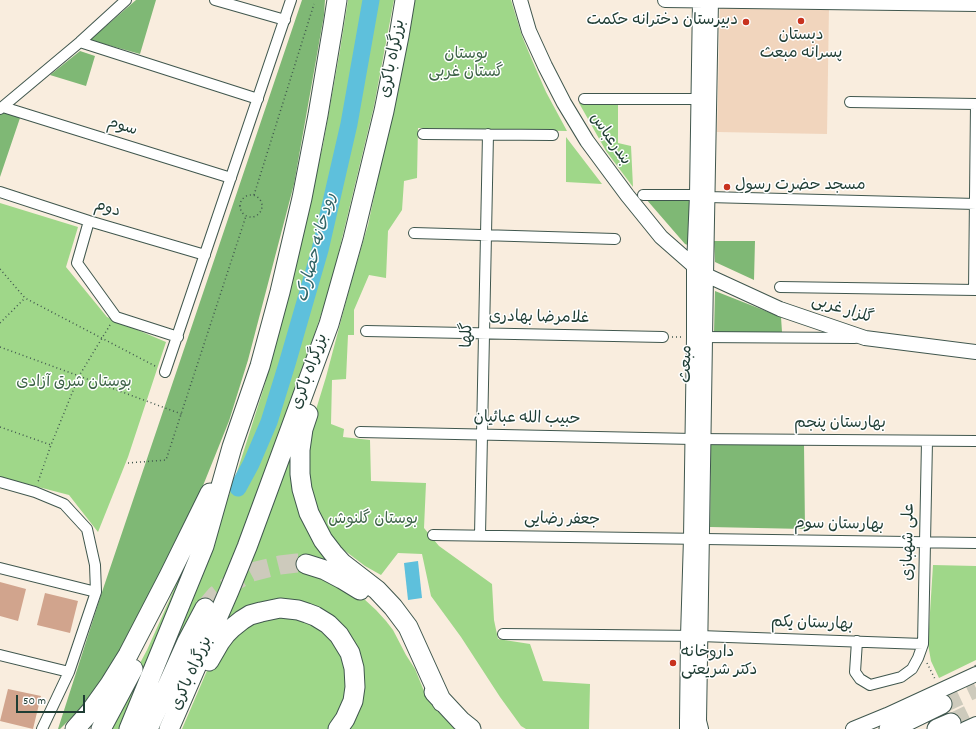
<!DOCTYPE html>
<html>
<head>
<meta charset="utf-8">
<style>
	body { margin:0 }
	#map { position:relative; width:976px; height:729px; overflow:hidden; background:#f9edde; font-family:Dekko,sans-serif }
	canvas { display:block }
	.scale { position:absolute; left:16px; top:695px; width:69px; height:18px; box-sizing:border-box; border:2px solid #1f3d34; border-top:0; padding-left:5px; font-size:12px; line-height:14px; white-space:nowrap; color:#1f3d34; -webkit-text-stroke:3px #fff; paint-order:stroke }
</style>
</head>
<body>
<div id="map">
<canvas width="976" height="729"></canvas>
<div class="scale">50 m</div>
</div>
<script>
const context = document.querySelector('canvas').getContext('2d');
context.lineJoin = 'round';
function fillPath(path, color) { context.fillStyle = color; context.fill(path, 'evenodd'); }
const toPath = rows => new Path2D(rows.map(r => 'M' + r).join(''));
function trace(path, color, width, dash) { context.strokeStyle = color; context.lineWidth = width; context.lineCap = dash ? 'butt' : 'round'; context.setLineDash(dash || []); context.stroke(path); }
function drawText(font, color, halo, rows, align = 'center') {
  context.font = font + ' Dekko,"Playpen Sans Arabic",sans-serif'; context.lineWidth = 3; context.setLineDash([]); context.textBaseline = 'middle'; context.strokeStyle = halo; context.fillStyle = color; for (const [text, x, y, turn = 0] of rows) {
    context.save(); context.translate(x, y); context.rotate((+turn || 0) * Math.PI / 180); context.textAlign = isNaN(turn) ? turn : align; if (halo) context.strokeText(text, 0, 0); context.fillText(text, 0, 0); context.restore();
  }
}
const built = toPath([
	[720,5,829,7,827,134,717,132]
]);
const green = toPath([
	[348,0,394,0,374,106,331,284,283,431,230,570,160,729,152,729,211,607,197,601,161,683,158,681,200,578,237,472,265,384,289,291,323,145,340,50],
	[414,0,511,0,522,36,532,60,546,92,567,131,418,128,417,178,404,181,402,210,388,231,386,278,369,275,354,310,354,335,348,335,346,379,332,380,331,424,344,429,343,437,370,440,371,481,426,483,424,528,439,546,492,584,494,620,498,639,530,644,543,681,590,684,589,729,526,729,521,726,500,697,461,637,431,596,422,554,398,553,381,575,365,566,336,544,319,513,308,478,307,439,326,377,352,279,368,225,406,47],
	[618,102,618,143,631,146,633,187,606,151,579,103],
	[566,137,602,184,566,182],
	[0,203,78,227,66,267,107,317,166,342,128,457,98,532,69,495,0,477],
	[300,427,298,492,371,590,409,645,375,597,318,574,363,598,376,610,386,621,393,630,406,655,415,669,424,691,444,714,460,729,343,729,357,664,296,606,223,633,233,599],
	[197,545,121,729,105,729,147,650,169,601,189,551],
	[933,565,976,566,976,660,939,678,931,661,928,644],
	[275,612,327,627,352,677,334,729,182,729,209,666,229,636]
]);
const forest = toPath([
	[136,0,156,0,140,54,90,40],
	[302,0,325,0,324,15,294,184,248,360,229,421,196,503,143,615,95,694,60,729,58,729,103,589],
	[80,51,95,56,86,86,50,75],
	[2,111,20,118,0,177,0,113],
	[689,198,690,246,685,244,646,199],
	[714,241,755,241,754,280,715,262],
	[715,291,781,317,782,332,714,333],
	[711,443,804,445,805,529,710,527]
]);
const water = toPath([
	[418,561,422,598,408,600,404,563]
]);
const river = toPath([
	[238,488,251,464,269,422,287,364,320,250,349,124,371,0]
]);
const building = toPath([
	[0,582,26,589,18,621,0,616],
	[45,593,78,601,70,633,37,625],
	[8,689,41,696,33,729,0,721]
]);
const highwayTunnel = toPath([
	[205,608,216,595,235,581,252,572,280,565,297,563,306,564],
	[942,704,976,688],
	[951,723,976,711]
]);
const path = toPath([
	'240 206a11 11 0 1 1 22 0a11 11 0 1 1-22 0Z',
	[254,195,314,4],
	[0,269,25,298,157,367],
	[0,323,25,298],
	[110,325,79,376,184,415],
	[672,337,683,337],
	[0,347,79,376,51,445,38,482],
	[0,427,51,445],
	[128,463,166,460,246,216],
	[927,663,935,679]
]);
const street = toPath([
	[215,0,285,20],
	[80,42,258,99],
	[584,99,699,99],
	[850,102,976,104],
	[3,107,231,178],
	[0,109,80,42,126,0],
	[423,134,553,135],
	[0,192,89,221,205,255],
	[643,195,697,195,708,197,976,204],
	[89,221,77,263,116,317,178,337],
	[414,233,615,239],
	[780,287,976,290],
	[974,290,976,104],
	[366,331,663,337],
	[699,337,855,338],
	[165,372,291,0],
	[360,432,693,439,976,441],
	[0,482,35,492,64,504,87,529,95,565,96,592,69,672,42,729],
	[433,535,976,543],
	[480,535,488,134],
	[0,568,96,592],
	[503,634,700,636,923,644],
	[857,641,855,672,860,679,870,685,901,677,912,669,918,658,923,644,927,441],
	[0,655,69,672]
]);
const secondary = toPath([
	[520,0,529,31,545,66,564,103,587,141,627,195,661,237,694,266,706,275,780,309,865,338,976,352],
	[665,0,976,4],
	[687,729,687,721,688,636,691,538,694,337,694,266,697,195,700,0],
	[701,729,699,721,706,275,711,0],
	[853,729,887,715,976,674],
	[965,729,976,724]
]);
const highway = toPath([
	[308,414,303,429,300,450,300,474,302,489,309,513,323,540,333,553,342,563,377,590,393,607,408,627,442,702],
	[306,564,325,570,342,579,360,590],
	[209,661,220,642,226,634,232,628,242,620,250,615,261,612,280,608,298,610,307,613,315,616,328,624,339,635,350,653,354,668,355,687,353,701,345,719,338,729],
	[434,692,461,721,471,729],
	[75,729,90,712,110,684,128,655,169,576,210,493],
	[101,729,133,669],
	[129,729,204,546,232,447,260,366,280,292,302,198,318,115,333,26,337,0],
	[148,729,187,642,205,608],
	[169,729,229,591,247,547,261,509,329,324,353,239,384,111,399,36,405,0],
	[889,729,903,723,942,704],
	[937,729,951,723]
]);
const pathBridge = toPath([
	[975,665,976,667]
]);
const markers = [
	[801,21,4,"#c8321e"],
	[746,22,4,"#c8321e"],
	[727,187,4,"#c8321e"],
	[673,663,4,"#c8321e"]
];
const poiNames = [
	["دبیرستان دخترانه حکمت",738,22,"right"],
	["دبستان",801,37,"center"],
	["پسرانه مبعث",801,55,"center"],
	["مسجد حضرت رسول",735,187],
	["داروخانه",681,654],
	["دکتر شریعتی",681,672]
];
const parkNames = [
	["بوستان",466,56],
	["گستان غربی",466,74],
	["بوستان شرق آزادی",74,384],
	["بوستان گلنوش",373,521]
];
const streetNames = [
	["بزرگراه باکری",394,59,-79],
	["سوم",122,128,17],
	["بندرعباس",609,140,55],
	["دوم",107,210,17],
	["گلزار غربی",842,311,17],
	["غلامرضا بهادری",539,319,1],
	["گلها",469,335,-89],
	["مبعث",688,364,-89],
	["بزرگراه باکری",311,372,-70],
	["حبیب الله عبائیان",527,420,1],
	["بهارستان پنجم",840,425],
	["جعفر رضایی",562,521,1],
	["بهارستان سوم",839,526,1],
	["علی شهبازی",910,542,-89],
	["بهارستان یکم",812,625,2],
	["بزرگراه باکری",193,674,-66]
];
const waterNames = [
	["رودخانه حصارک",318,248,-75]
];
fillPath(built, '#f1d5bd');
fillPath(green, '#9fd789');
fillPath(forest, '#7fb875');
fillPath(water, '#5ec0dc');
trace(river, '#5ec0dc', 17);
fillPath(building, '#d1a48d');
trace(highwayTunnel, '#cdcabc', 19, [19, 10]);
trace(street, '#40574e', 12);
trace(secondary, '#40574e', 16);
trace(highway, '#40574e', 21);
trace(path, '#40574e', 1.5, [1, 3]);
trace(street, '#fff', 10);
trace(secondary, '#fff', 14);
trace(highway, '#fff', 19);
trace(pathBridge, '#40574e', 1.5, [1, 3]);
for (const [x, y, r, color] of markers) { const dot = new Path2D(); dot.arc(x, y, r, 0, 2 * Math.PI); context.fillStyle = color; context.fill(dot); trace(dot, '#fff', 1.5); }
drawText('16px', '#1f3d34', '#fff', poiNames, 'left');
drawText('16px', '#3f6449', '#fff', parkNames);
drawText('16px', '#1f3d34', '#fff', streetNames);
drawText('italic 17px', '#326466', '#fff', waterNames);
</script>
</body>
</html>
